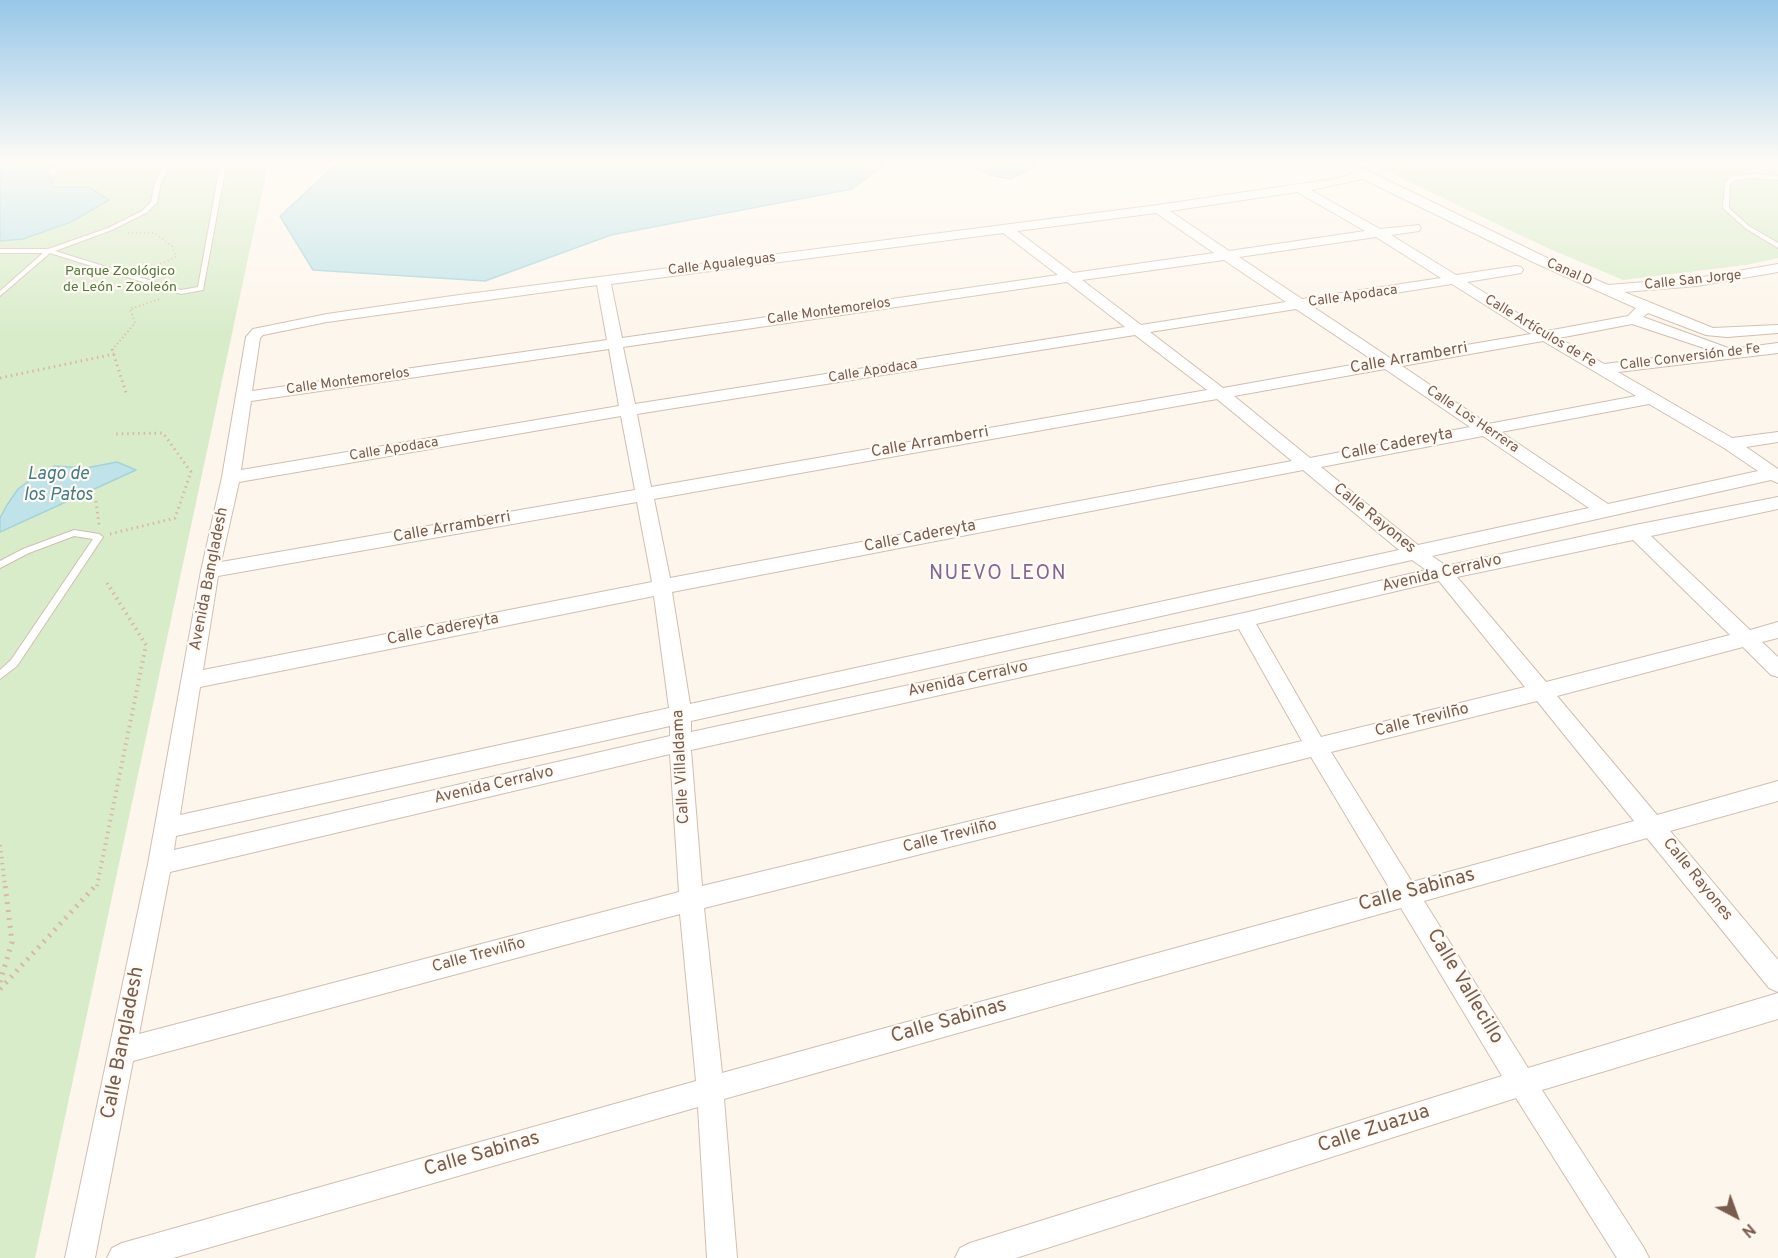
<!DOCTYPE html>
<html>
<head>
<meta charset="utf-8">
<style>
	body { margin:0 }
	#map { position:relative; width:1778px; height:1258px; overflow:hidden; background:#fdf6ec; font-family:Overpass,sans-serif }
	canvas { display:block }
	.north { position:absolute; left:1706px; top:1186px; width:60px; height:60px; -webkit-text-stroke:4px #fffaf3; paint-order:stroke; rotate:139deg; font-size:16px; font-weight:700; line-height:24px; text-align:center; color:#7a5c4d }
	.north::after { content:''; display:block; margin:auto; width:21px; height:27px; background:#7a5c4d; clip-path:polygon(50% 0,100% 100%,50% 72%,0 100%) }
</style>
</head>
<body>
<div id="map">
<canvas width="1778" height="1258"></canvas>
<div class="north">N</div>
</div>
<script>
const context = document.querySelector('canvas').getContext('2d');
context.lineJoin = 'round';
function fillPath(path, color) { context.fillStyle = color; context.fill(path, 'evenodd'); }
const toPath = rows => new Path2D(rows.map(r => 'M' + r).join(''));
function trace(path, color, width, dash) { context.strokeStyle = color; context.lineWidth = width; context.lineCap = dash ? 'butt' : 'round'; context.setLineDash(dash || []); context.stroke(path); }
function drawText(font, color, halo, rows, align = 'center') {
  context.font = font + ' Overpass,sans-serif'; context.lineWidth = 4.5; context.setLineDash([]); context.textBaseline = 'middle'; context.strokeStyle = halo; context.fillStyle = color; for (const [text, x, y, turn = 0] of rows) {
    context.save(); context.translate(x, y); context.rotate((+turn || 0) * Math.PI / 180); context.textAlign = isNaN(turn) ? turn : align; if (halo) context.strokeText(text, 0, 0); context.fillText(text, 0, 0); context.restore();
  }
}
const green = toPath([
	[57,160,269,160,35,1258,0,1258,0,169],
	[1364,160,1744,160,1778,169,1778,258,1746,265,1623,280,1543,246]
]);
const water = toPath([
	[0,160,62,160,47,171,54,187,89,187,109,200,71,222,23,239,0,241,0,160],
	[341,160,891,160,852,189,611,235,485,281,313,270,280,216,341,160],
	[959,160,1029,160,1037,165,1011,179,990,175,959,160],
	[117,462,136,470,0,532,0,518,7,505,18,489,38,474,55,466,86,468,117,462]
]);
const pathFar3 = toPath([
	[128,233,154,233,172,246,176,257,147,270],
	[112,350,135,323,130,309,160,299]
]);
const pathFar2 = toPath([
	[112,349,126,393],
	[0,378,114,354],
	[96,501,99,525],
	[110,534,175,518,191,472,163,433,112,434],
	[107,583,110,588]
]);
const pathFar1 = toPath([
	[0,845,5,886],
	[97,886,146,645,109,586]
]);
const path = toPath([
	[0,982,12,942,5,884],
	[0,989,97,884]
]);
const service = toPath([
	[167,160,173,160,161,182,157,203,146,213,112,230,55,251,181,290,198,287,221,160,227,160,203,290,181,294,50,253,0,296,0,291,43,253,0,253,0,249,48,249,108,228,142,211,151,202,155,182,167,160],
	[1753,174,1778,176,1778,180,1753,178,1735,180,1730,184,1729,208,1749,226,1778,243,1778,248,1745,228,1723,208,1725,183,1731,177,1753,174],
	[74,530,99,534,103,537,17,666,0,679,0,670,11,660,93,539,74,536,29,553,0,568,0,561,23,549,74,530]
]);
const minor = toPath([
	[1332,160,1346,160,1543,256,1608,285,1697,278,1778,264,1778,272,1697,286,1624,292,1713,328,1778,325,1778,333,1727,337,1706,335,1648,313,1643,317,1731,349,1778,343,1778,353,1618,372,1732,438,1778,432,1778,442,1746,447,1778,469,1778,483,1771,480,1432,556,1446,566,1635,525,1778,497,1778,509,1651,536,1750,630,1778,622,1778,638,1762,642,1778,657,1778,677,1771,675,1743,647,1557,696,1657,815,1778,781,1778,801,1670,831,1778,960,1778,992,1769,988,1647,838,1424,901,1528,1068,1778,993,1778,1019,1542,1090,1644,1248,1649,1258,1617,1258,1516,1098,1016,1258,955,1258,960,1248,970,1243,1502,1076,1401,908,724,1099,737,1258,707,1258,698,1107,173,1258,107,1258,112,1248,122,1243,696,1081,680,914,133,1061,95,1258,65,1258,148,864,201,571,222,477,246,337,253,329,327,314,452,296,1158,205,1333,179,1354,174,1332,160],
	[1363,179,1533,262,1636,308,1628,316,1547,331,1467,282,1521,273,1523,270,1521,267,1516,266,1456,275,1391,235,1419,231,1421,228,1419,225,1380,229,1311,190,1363,179],
	[1297,192,1365,231,1229,251,1170,211,1297,192],
	[1156,213,1214,253,1073,273,1017,231,1156,213],
	[1003,233,1058,275,622,338,611,284,1003,233],
	[1376,237,1441,278,1302,299,1239,257,1376,237],
	[1224,260,1286,302,1141,325,1082,280,1224,260],
	[1067,282,1125,327,635,404,623,347,1067,282],
	[1452,284,1531,334,1390,358,1312,306,1452,284],
	[597,285,607,340,252,391,260,338,263,335,327,322,597,285],
	[1296,309,1374,361,1223,388,1150,332,1296,309],
	[1632,324,1713,351,1604,364,1559,338,1632,324],
	[1135,335,1207,390,651,487,637,414,1135,335],
	[1543,341,1636,396,1488,424,1402,366,1543,341],
	[609,349,619,406,241,470,251,401,609,349],
	[1385,369,1470,427,1310,458,1234,396,1385,369],
	[1217,399,1292,461,670,578,654,499,1217,399],
	[1649,404,1724,448,1758,471,1608,504,1501,432,1649,404],
	[621,416,635,490,221,562,239,482,621,416],
	[1483,436,1589,508,1418,545,1321,467,1483,436],
	[1303,470,1399,550,690,704,672,592,1303,470],
	[637,502,652,582,203,670,218,576,637,502],
	[1633,540,1730,635,1546,682,1457,577,1633,540],
	[1412,560,1426,570,1244,613,691,732,691,721,1412,560],
	[1439,581,1525,687,1321,737,1256,624,1439,581],
	[654,596,669,708,180,815,200,687,654,596],
	[1239,629,1302,741,702,886,691,750,1239,629],
	[1537,701,1634,821,1412,882,1331,752,1537,701],
	[670,726,670,736,174,850,176,836,670,726],
	[670,754,679,892,139,1034,170,872,670,754],
	[1311,757,1390,889,722,1073,704,908,1311,757]
]);
const secondary = toPath([
	[1762,160,1778,160,1778,167,1764,164,1762,160]
]);
const farStreetnames = [
	["Calle Agualeguas",722,265,-7],
	["Canal D",1569,273,24],
	["Calle San Jorge",1693,281,-6],
	["Calle Apodaca",1353,297,-8],
	["Calle Montemorelos",829,312,-8],
	["Calle Artículos de Fe",1540,332,31],
	["Calle Conversión de Fe",1690,358,-7],
	["Calle Apodaca",873,372,-9],
	["Calle Montemorelos",348,382,-8],
	["Calle Los Herrera",1472,420,34],
	["Calle Apodaca",394,450,-9]
];
const farParknames = [
	["Parque Zoológico",120,272],
	["de León - Zooleón",120,288]
];
const streetNames = [
	["Calle Arramberri",1409,359,-10],
	["Calle Arramberri",930,443,-10],
	["Calle Cadereyta",1397,445,-11],
	["Calle Rayones",1374,519,39],
	["Calle Arramberri",452,528,-10],
	["Calle Cadereyta",920,537,-11],
	["Avenida Cerralvo",1442,574,-13],
	["Avenida Bangladesh",210,579,-79],
	["Calle Cadereyta",443,630,-11],
	["Avenida Cerralvo",968,680,-12],
	["Calle Trevilño",1422,721,-14],
	["Calle Villaldama",682,767,-93],
	["Avenida Cerralvo",494,786,-13],
	["Calle Trevilño",950,837,-14],
	["Calle Rayones",1697,880,51],
	["Calle Trevilño",479,956,-15]
];
const waterNames = [
	["Lago de",58,475],
	["los Patos",58,496]
];
const quarterNames = [
	["NUEVO LEON",998,575]
];
const nearStreetnames = [
	["Calle Sabinas",1417,891,-15],
	["Calle Vallecillo",1464,987,59],
	["Calle Sabinas",949,1022,-16],
	["Calle Bangladesh",124,1043,-79],
	["Calle Zuazua",1374,1130,-18],
	["Calle Sabinas",482,1155,-16]
];
fillPath(green, '#d8ecc9');
fillPath(water, '#bfe3e8');
trace(water, '#a5d3da', 1.5);
trace(service, '#d1beb0', 2);
trace(minor, '#d1beb0', 2);
trace(secondary, '#d6c0b0', 2);
trace(pathFar3, '#d9b8a5', 2, [1, 3]);
trace(pathFar2, '#d9b8a5', 3, [1.5, 4]);
trace(pathFar1, '#d9b8a5', 4, [1.5, 4.5]);
trace(path, '#d9b8a5', 5, [2, 6]);
fillPath(service, '#fff');
fillPath(minor, '#fff');
fillPath(secondary, '#fff');
const sky = context.createLinearGradient(0, 0, 0, 336);
sky.addColorStop(0, '#97c7e8');
sky.addColorStop(0.48, '#fefbf6');
sky.addColorStop(1, '#fefbf600');
context.fillStyle = sky;
context.fillRect(0, 0, 1778, 336);
drawText('14px', '#7a5c4d', '#fffaf3', farStreetnames);
drawText('14px', '#537a41', '#fffaf3', farParknames);
drawText('16px', '#7a5c4d', '#fffaf3', streetNames);
drawText('italic 18px', '#437c86', '#fffaf3', waterNames);
context.letterSpacing = '1.5px';
drawText('20px', '#846695', '#fffaf3', quarterNames);
context.letterSpacing = '0px';
drawText('20px', '#7a5c4d', '#fffaf3', nearStreetnames);
</script>
</body>
</html>
